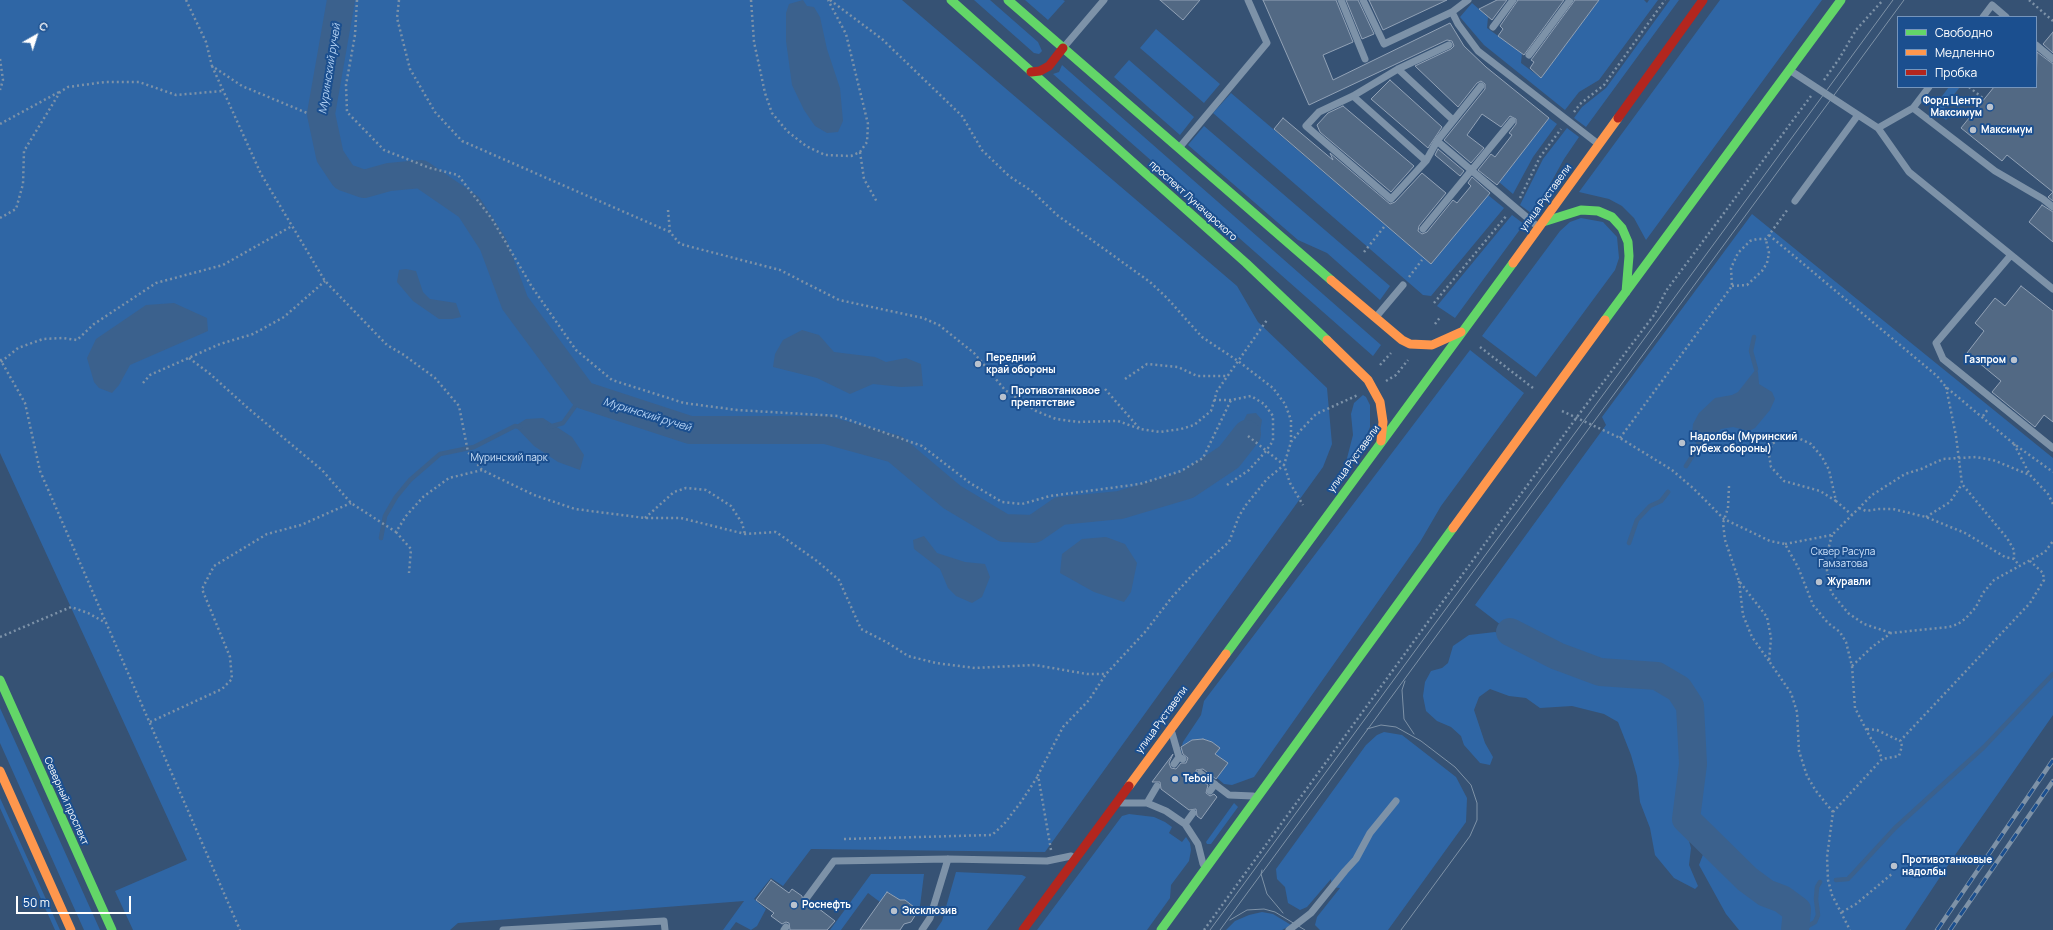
<!DOCTYPE html>
<html>
<head>
<meta charset="utf-8">
<style>
	body { margin:0 }
	#map { position:relative; width:2053px; height:930px; overflow:hidden; background:#365274; font-family:Manrope,sans-serif }
	canvas { display:block }
	.legend { position:absolute; left:1897px; top:16px; width:140px; height:72px; box-sizing:border-box; background:#1b4f8f; border:1px solid #7695bc; margin:0; padding:5px 7px; list-style:none; font-size:12px; color:#fff }
	.legend li { display:flex; align-items:center; gap:8px; height:20px }
	.legend b { width:20px; border:1px solid #7695bc }
	.north { position:absolute; left:16px; top:16px; width:40px; height:40px; -webkit-text-stroke:3px #1b4f8f; paint-order:stroke; rotate:39deg; font-size:11px; font-weight:700; line-height:16px; text-align:center; color:#fff }
	.north::after { content:''; display:block; margin:auto; width:14px; height:18px; background:#fff; clip-path:polygon(50% 0,100% 100%,50% 72%,0 100%) }
	.scale { position:absolute; left:16px; top:896px; width:115px; height:18px; box-sizing:border-box; border:2px solid #fff; border-top:0; padding-left:5px; font-size:12px; line-height:14px; white-space:nowrap; color:#fff; -webkit-text-stroke:3px #1b4f8f; paint-order:stroke }
</style>
</head>
<body>
<div id="map">
<canvas width="2053" height="930"></canvas>
<ul class="legend">
<li><b style="height:5px;background:#63d668"></b>Свободно</li>
<li><b style="height:5px;background:#ff974d"></b>Медленно</li>
<li><b style="height:5px;background:#b3261e"></b>Пробка</li>
</ul>
<div class="north">С</div>
<div class="scale">50 m</div>
</div>
<script>
const context = document.querySelector('canvas').getContext('2d');
context.lineJoin = 'round';
function fillPath(path, color) { context.fillStyle = color; context.fill(path, 'evenodd'); }
const toPath = rows => new Path2D(rows.map(r => 'M' + r).join(''));
function trace(path, color, width, dash) { context.strokeStyle = color; context.lineWidth = width; context.lineCap = dash ? 'butt' : 'round'; context.setLineDash(dash || []); context.stroke(path); }
function drawText(font, color, halo, rows, align = 'center') {
  context.font = font + ' Manrope,sans-serif'; context.lineWidth = 4; context.setLineDash([]); context.textBaseline = 'middle'; context.strokeStyle = halo; context.fillStyle = color; for (const [text, x, y, turn = 0] of rows) {
    context.save(); context.translate(x, y); context.rotate((+turn || 0) * Math.PI / 180); context.textAlign = isNaN(turn) ? turn : align; if (halo) context.strokeText(text, 0, 0); context.fillText(text, 0, 0); context.restore();
  }
}
const green = toPath([
	[0,0,902,0,1237,286,1258,322,1327,388,1332,444,1323,467,1045,852,811,849,783,886,771,878,754,899,766,909,757,926,751,930,736,922,730,930,723,930,744,901,458,923,450,930,133,930,115,891,187,860,0,453],
	[974,0,990,0,1038,42,1042,51,1039,54,1034,53],
	[1025,0,1063,0,1065,1,1048,20],
	[1599,0,1644,0,1647,3,1649,0,1658,0,1599,80,1579,92,1565,110,1484,45,1460,17,1472,3,1488,17,1487,28,1522,53,1521,63,1541,78],
	[1670,0,1679,0,1586,127,1574,118,1582,107,1606,88],
	[1720,0,1822,0,1646,240,1634,218,1622,206,1609,199,1579,192],
	[1156,29,1220,84,1204,103,1140,48],
	[1129,60,1194,117,1180,135,1114,77],
	[1062,65,1381,345,1373,356,1053,74,1059,72],
	[1949,87,1960,87,1944,107,1952,113,1946,120,1932,109],
	[1231,93,1431,264,1488,195,1504,208,1431,296,1423,295,1213,113],
	[1549,118,1557,124,1533,157,1513,194,1499,182],
	[1204,126,1390,286,1380,300,1327,253,1298,240,1188,145],
	[1567,128,1579,137,1564,159,1539,204,1531,213,1520,205,1543,159],
	[1752,214,2053,458,2053,715,1946,868,1905,930,1795,930,1797,910,1782,899,1766,893,1747,879,1686,819,1693,764,1690,706,1679,689,1657,676,1600,672,1557,656,1510,632,1475,605,1606,425,1602,417],
	[1512,215,1524,224,1455,318,1437,306],
	[1581,218,1603,222,1617,237,1619,258,1615,270,1536,377,1482,336,1560,231,1570,222],
	[1470,350,1524,393,1441,506,1420,542,1254,777,1232,785,1224,784,1217,778,1228,763,1215,754,1220,748,1212,742,1203,739,1192,740,1184,745,1186,747,1182,752,1181,749,1183,742,1201,715,1204,701],
	[1363,395,1366,397,1370,405,1370,427,1365,440,1345,466,1353,435,1351,414,1354,403],
	[1495,632,1513,639,1554,660,1599,676,1657,681,1674,692,1684,707,1687,764,1683,820,1691,848,1689,865,1698,886,1695,889,1674,878,1655,855,1650,828,1640,802,1637,776,1631,755,1618,722,1604,714,1572,706,1540,708,1526,698,1509,696,1490,689,1479,697,1474,710,1485,743,1493,757,1490,765,1480,763,1464,745,1461,736,1451,727,1437,721,1426,711,1423,696,1425,682,1431,671,1442,668,1448,663,1453,646,1469,635],
	[0,708,100,930,84,930,0,743],
	[1384,732,1402,735,1456,777,1467,798,1466,822,1388,930,1320,930,1315,925,1317,917,1340,888,1332,887,1331,879,1307,907,1300,910,1288,903,1285,887,1277,879,1276,869,1366,745,1377,735],
	[0,798,60,930,55,930,0,808],
	[1234,803,1238,807,1211,844,1207,844,1206,842],
	[1129,814,1154,817,1165,822,1172,827,1169,833,1182,842,1186,837,1190,843,1191,850,1189,861,1171,885,1170,898,1147,930,1037,930,1122,816],
	[1704,852,1720,862,1761,901,1790,916,1786,930,1739,930,1726,914,1699,865],
	[956,872,1022,875,1026,877,987,930,936,930,942,921],
	[871,874,924,874,920,906,914,907,905,900,900,900,888,892,880,902,868,893,841,930,830,930],
	[1262,912,1273,914,1291,925,1282,930,1226,930,1235,921,1249,915]
]);
const water = toPath([
	[803,0,807,6,814,7,820,17,827,49,840,88,843,121,838,132,827,133,815,126,804,110,792,85,786,41,786,13,789,4],
	[406,269,416,271,423,292,430,299,456,303,461,317,452,319,439,319,413,301,397,282,399,270],
	[174,303,207,318,208,331,130,365,119,385,112,393,99,388,94,382,87,358,96,339,146,305],
	[802,330,819,335,834,352,875,357,886,362,906,358,921,364,923,386,901,387,873,384,850,394,817,378,773,367,775,354,783,340],
	[1756,369,1758,372,1759,384,1772,392,1775,399,1770,410,1755,428,1749,431,1733,427,1721,429,1703,446,1698,447,1692,435,1693,424,1699,413,1715,398,1732,395,1738,392],
	[1256,413,1262,420,1260,432,1248,447,1239,454,1229,457,1237,434,1247,414],
	[543,418,572,437,584,455,580,470,558,462,534,446,515,426,526,419],
	[924,536,937,553,965,562,985,564,990,577,982,597,972,603,956,596,948,588,940,569,914,549,913,540],
	[1106,537,1125,544,1137,563,1131,592,1124,602,1094,592,1060,573,1062,554,1082,539]
]);
const stream = toPath([
	[1754,337,1751,351,1756,369],
	[549,427,563,423,583,395],
	[1686,466,1698,447],
	[381,538,385,516,396,497,410,480,440,454,474,447,515,426,520,427],
	[1629,543,1637,520,1650,506,1661,501,1668,492],
	[1836,880,1848,879,1895,828,1984,747,2053,674],
	[1796,928,1808,926,1815,922,1818,915,1816,899,1817,887,1820,882]
]);
const river = toPath([
	[341,0,321,114,330,156,344,177,364,184,389,177,421,174,469,207,493,244,515,303,583,395,690,430,826,430,895,449,952,497,1004,528,1034,529,1060,511,1120,505,1187,485,1229,457,1247,434],
	[1510,632,1557,656,1600,672,1657,676,1679,689,1690,706,1693,764,1686,819,1747,879,1766,893,1782,899,1797,910,1795,930]
]);
const building = toPath([
	[1160,0,1200,0,1183,20,1160,0],
	[1263,0,1336,0,1353,42,1323,55,1333,80,1450,23,1464,46,1486,67,1549,118,1497,185,1478,170,1491,154,1495,157,1512,135,1509,133,1516,124,1516,119,1510,116,1501,127,1482,114,1467,135,1484,148,1471,163,1444,140,1485,89,1485,84,1481,81,1477,83,1458,107,1415,66,1451,49,1454,46,1452,41,1447,40,1309,105,1263,0],
	[1346,0,1358,0,1374,34,1362,39,1346,0],
	[1369,0,1447,0,1383,30,1369,0],
	[1497,0,1507,0,1492,20,1479,9,1497,0],
	[1518,0,1564,0,1524,55,1498,36,1503,29,1500,26,1518,0],
	[1575,0,1599,0,1541,78,1530,68,1534,62,1531,60,1575,0],
	[2053,32,2053,53,2043,44,2053,32],
	[2037,52,2053,64,2053,201,2048,197,2053,192,2007,155,2002,161,1961,128,1994,87,2036,87,2037,52],
	[1390,80,1442,127,1428,148,1371,99,1390,80],
	[1343,106,1414,166,1391,192,1320,132,1317,125,1328,113,1343,106],
	[1283,118,1333,160,1330,153,1390,204,1395,202,1422,173,1446,193,1419,226,1418,231,1422,234,1427,232,1453,200,1457,203,1471,186,1468,183,1472,177,1490,193,1431,264,1274,129,1283,118],
	[1438,149,1464,171,1460,176,1435,155,1438,149],
	[2042,205,2053,212,2053,242,2029,222,2042,205],
	[2021,286,2053,311,2053,422,2044,415,2035,427,1992,392,2001,381,1967,353,1984,331,1975,323,1995,298,2005,306,2021,286],
	[1203,739,1212,742,1220,748,1215,754,1228,763,1216,779,1203,769,1196,770,1197,777,1208,785,1206,793,1210,796,1214,794,1217,797,1201,819,1197,816,1196,809,1189,810,1161,789,1160,782,1152,782,1173,754,1169,763,1171,768,1176,769,1181,763,1186,763,1188,758,1183,754,1181,747,1192,740,1203,739],
	[771,880,789,893,792,889,802,896,803,903,806,904,810,902,835,921,827,930,790,930,789,923,786,922,782,924,771,916,774,913,756,900,771,880],
	[887,892,900,900,905,900,914,907,916,914,911,922,904,924,900,930,860,930,887,892]
]);
const path = toPath([
	[186,0,206,42,212,66,242,86,307,113],
	[357,0,355,35,346,85,347,112,384,150,430,168,458,175,492,219,532,287,576,350,612,380,684,403,737,410,838,416,922,446,970,483,1002,502,1022,504,1050,496,1140,484,1181,471,1203,458,1231,400],
	[399,0,397,18,410,69,435,112,462,141,670,232],
	[751,0,754,42,765,93,772,113,787,131,806,146,825,155,851,156,860,152,867,142,868,124,846,34,828,0],
	[830,0,882,39,962,116,982,150,1009,176,1033,192,1057,215,1150,282,1167,298,1202,337,1238,361,1273,388,1285,404,1291,420,1291,442],
	[2029,0,2053,21],
	[0,59,3,80,0,90],
	[212,66,261,174,325,281,387,345,404,355,435,378,459,406,468,452,482,470,534,495,575,509,645,518,681,518,745,534,776,532,817,561,839,580,861,629,888,643,908,656,936,663,975,668,1035,665,1087,674,1106,674],
	[1824,80,1839,59,1856,30,1883,0],
	[1969,87,1984,99],
	[1574,112,1580,104,1604,85,1665,0],
	[0,124,59,92],
	[860,152,864,179,877,202],
	[1520,198,1540,157,1561,129],
	[668,210,670,232,680,244,780,270,839,300,923,318,939,325,974,353,1005,390,1036,411,1056,419,1078,422,1118,421,1140,429,1160,432,1181,429,1194,425,1211,411,1217,391,1267,320],
	[0,218,16,209,23,184,24,151,60,92,68,87,105,82,139,82,176,95,222,91],
	[1769,235,1937,376,1946,387,2014,444,2053,472],
	[1364,252,1384,227],
	[1409,277,1422,260],
	[1732,286,1747,285,1762,271,1767,263,1769,253,1766,240],
	[1434,303,1507,215],
	[1435,324,1441,316],
	[1480,347,1533,388],
	[189,358,209,373,249,409,322,470,351,503,396,532,406,516,423,497,449,478,482,470],
	[0,359,25,403,40,471,240,930],
	[1,362,18,348,43,339,63,338,77,340,94,324,156,283,223,265,292,226],
	[1380,365,1391,353],
	[1125,379,1147,364,1178,367,1197,376,1227,376],
	[1386,381,1396,375,1408,360],
	[143,383,150,375,220,344,253,334,284,317,325,281],
	[1946,387,1956,436,1962,484,2007,538,2014,550,2014,559],
	[1105,389,1139,428],
	[1214,400,1231,400,1251,396,1264,404,1273,416,1273,441,1266,451,1249,470,1227,485],
	[1562,411,1620,438,1672,470,1694,489,1724,519,1770,541,1785,544,1798,567,1813,605,1828,623,1840,632,1846,642,1852,666,1855,708,1870,737,1878,749,1882,759],
	[1983,416,1988,409],
	[1248,436,1284,465,1290,483,1303,505],
	[1620,438,1732,286,1731,268,1738,253,1750,241,1757,239,1766,239,1788,209],
	[2014,444,2030,475],
	[1729,486,1728,508,1723,523,1725,540,1739,581,1767,617,1771,638,1769,661,1791,693,1797,712,1799,751,1807,776,1816,791,1833,812,1827,857,1828,880,1832,895,1850,930],
	[1836,501,1820,491,1784,481,1771,467,1769,455,1772,444,1782,437,1796,437,1811,444,1822,457,1829,470,1836,501,1852,515],
	[1859,508,1866,511,1879,509,1893,509,1926,517,1965,533,2005,557,2014,559,2019,565],
	[1926,517,1950,502,1962,484],
	[645,518,674,492,686,488,706,490,731,506,742,523,745,534],
	[396,532,411,549,409,573],
	[1832,535,1827,554,1827,571,1831,592,1848,613,1864,624,1891,633],
	[1785,544,1832,535,1872,495,1905,474,1921,469,1943,459,1976,457,1993,460,2030,475,2048,494,2053,504],
	[1739,581,1743,615,1752,637,1769,661],
	[0,637,71,607,88,613,106,623],
	[1852,666,1872,647,1891,633,1949,627,1958,624,1966,618,1976,607,1983,593,1994,580,2045,552,2053,541],
	[150,722,222,689,232,679,230,657,202,589,214,566,267,534,301,525,351,503],
	[1867,729,1877,730,1900,741],
	[1833,812,1882,759,1899,756,1902,746,1900,741,2030,603,2044,580,2043,573,2030,561],
	[844,839,992,835,1004,824,1021,802,1038,776],
	[1051,850,1038,775,1063,727,1089,700,1106,674,1145,632,1172,597,1198,569,1229,542,1239,516,1246,505,1267,479,1284,465,1291,442,1300,431,1316,414,1358,395],
	[1842,912,1856,904,1893,873],
	[1204,930,1577,417,1654,315,1666,291,1811,96]
]);
const lane = toPath([
	[1341,0,1365,59],
	[1363,0,1384,44,1452,12],
	[1468,0,1452,12,1458,24,1478,51,1597,143],
	[1983,17,1992,5,2006,17],
	[1493,27,1513,0],
	[1449,45,1398,69,1353,96,1319,112,1306,126,1391,199,1426,161,1437,141,1481,86],
	[2036,45,2053,59],
	[1064,47,1104,0],
	[1529,55,1570,0],
	[1398,69,1453,120],
	[1791,71,1878,128,1913,108,1929,87],
	[1353,96,1426,161],
	[1913,108,1995,171,2043,199,2053,207],
	[1878,128,1909,172,2053,289],
	[1437,141,1537,226],
	[1179,148,1267,43,1248,0],
	[1795,201,1858,115],
	[1423,229,1512,121],
	[2011,255,1936,343,1943,359,2053,448],
	[1376,317,1403,285],
	[1172,733,1179,757,1183,759],
	[1174,764,1179,757],
	[1200,773,1229,795,1253,796],
	[1210,791,1215,784],
	[1121,803,1147,803,1166,811,1185,824,1198,844,1203,864],
	[1147,803,1157,786],
	[1185,824,1193,813],
	[806,899,834,861,948,859,1047,861,1071,856],
	[503,930,664,921,665,930],
	[784,930,786,927],
	[922,930,930,918,948,859],
	[1289,930,1311,913,1345,871,1356,859,1370,833,1396,801]
]);
const fast = toPath([
	[951,0,1246,263,1327,340],
	[1008,0,1331,280],
	[1543,222,1581,210,1598,211,1612,217,1622,228,1628,242,1629,256,1626,292],
	[1605,320,1841,0],
	[1226,654,1513,263],
	[0,680,112,930],
	[1161,930,1453,528]
]);
const slow = toPath([
	[1513,263,1618,118],
	[1331,280,1402,340,1410,344,1432,345,1461,332],
	[1327,340,1368,380,1380,402,1383,422,1381,441],
	[1453,528,1605,320],
	[0,771,71,930],
	[1129,786,1226,654]
]);
const jam = toPath([
	[1031,72,1040,71,1049,66,1063,48],
	[1618,118,1703,0],
	[1023,930,1129,786]
]);
const tram = toPath([
	[1405,681,1402,690,1404,719,1414,734],
	[1367,729,1381,725,1396,727,1421,741,1455,767,1471,785,1477,803,1477,820,1470,836,1401,930],
	[1262,870,1261,874,1267,894,1283,913],
	[1230,920,1247,910,1264,909,1275,912,1305,930],
	[1210,930,1893,0],
	[1220,930,1904,0]
]);
const rail = toPath([
	[1937,930,2053,760],
	[1950,930,2053,781]
]);
const markers = [
	[1990,107,4,"#b9c2ce"],
	[1973,130,4,"#b9c2ce"],
	[2014,360,4,"#b9c2ce"],
	[978,364,4,"#b9c2ce"],
	[1003,397,4,"#b9c2ce"],
	[1682,443,4,"#b9c2ce"],
	[1819,582,4,"#b9c2ce"],
	[1175,779,4,"#b9c2ce"],
	[1894,866,4,"#b9c2ce"],
	[794,905,4,"#b9c2ce"],
	[894,911,4,"#b9c2ce"]
];
const poiNames = [
	["Форд Центр",1982,101,"right"],
	["Максимум",1982,113,"right"],
	["Максимум",1981,130],
	["Передний",986,358],
	["край обороны",986,370],
	["Газпром",2006,360,"right"],
	["Противотанковое",1011,391],
	["препятствие",1011,403],
	["Надолбы (Муринский",1690,437],
	["рубеж обороны)",1690,449],
	["Журавли",1827,582],
	["Teboil",1183,779],
	["Противотанковые",1902,860],
	["надолбы",1902,872],
	["Роснефть",802,905],
	["Эксклюзив",902,911]
];
const streetNames = [
	["улица Руставели",1546,198,-54],
	["проспект Луначарского",1193,201,42],
	["улица Руставели",1354,459,-54],
	["улица Руставели",1162,720,-54],
	["Северный проспект",66,801,66]
];
const parkNames = [
	["Муринский парк",509,458],
	["Сквер Расула",1843,552],
	["Гамзатова",1843,564]
];
const waterNames = [
	["Муринский ручей",330,69,-81],
	["Муринский ручей",647,415,17]
];
fillPath(green, '#2f66a5');
fillPath(water, '#3b618d');
trace(stream, '#3b618d', 4.5);
trace(river, '#3b618d', 28);
fillPath(building, '#526984');
trace(building, '#92a2b6', 1);
trace(path, '#7d92a8', 2.5, [2, 3]);
trace(lane, '#7d92a8', 7);
trace(fast, '#63d668', 9);
trace(slow, '#ff974d', 9);
trace(jam, '#b3261e', 9);
trace(tram, '#7e92a7', 1);
trace(rail, '#7e92a7', 4.5);
trace(rail, '#1b4f8f', 3, [9]);
for (const [x, y, r, color] of markers) { const dot = new Path2D(); dot.arc(x, y, r, 0, 2 * Math.PI); context.fillStyle = color; context.fill(dot); trace(dot, '#1b4f8f', 1.5); }
drawText('bold 10px', '#fff', '#1b4f8f', poiNames, 'left');
drawText('10px', '#fff', '#1b4f8f', streetNames);
drawText('10px', '#cfe3fa', '#1b4f8f', parkNames);
drawText('italic 11px', '#b5d3f5', '#1b4f8f', waterNames);
</script>
</body>
</html>
